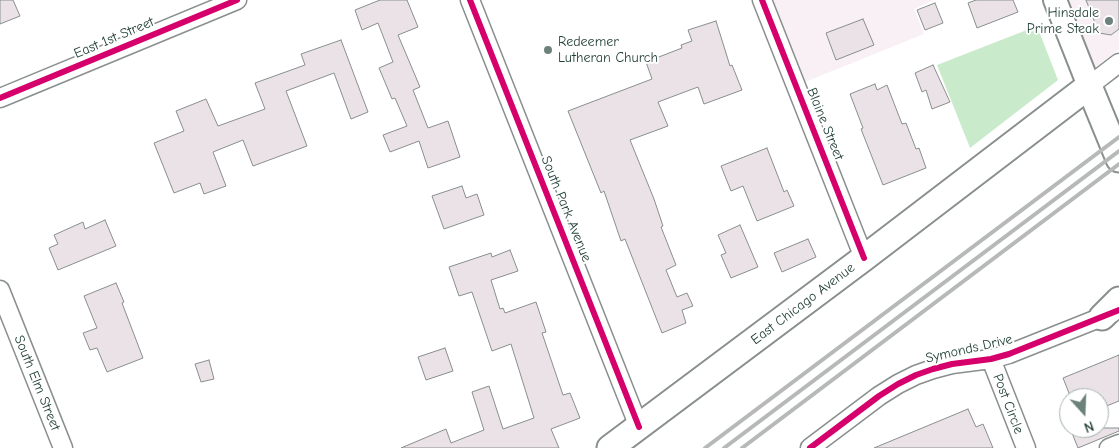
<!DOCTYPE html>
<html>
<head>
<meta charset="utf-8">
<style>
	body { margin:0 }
	#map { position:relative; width:1119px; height:448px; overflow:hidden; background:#fff; font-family:"Comic Neue",sans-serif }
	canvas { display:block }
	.north { position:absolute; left:1059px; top:388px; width:50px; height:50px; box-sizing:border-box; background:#fff; border:1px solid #a5b1ae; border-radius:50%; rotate:160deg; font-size:14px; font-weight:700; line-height:20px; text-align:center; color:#1f3d34 }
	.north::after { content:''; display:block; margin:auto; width:18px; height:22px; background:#6d817b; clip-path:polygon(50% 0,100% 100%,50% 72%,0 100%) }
</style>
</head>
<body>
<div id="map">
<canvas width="1119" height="448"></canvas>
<div class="north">N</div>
</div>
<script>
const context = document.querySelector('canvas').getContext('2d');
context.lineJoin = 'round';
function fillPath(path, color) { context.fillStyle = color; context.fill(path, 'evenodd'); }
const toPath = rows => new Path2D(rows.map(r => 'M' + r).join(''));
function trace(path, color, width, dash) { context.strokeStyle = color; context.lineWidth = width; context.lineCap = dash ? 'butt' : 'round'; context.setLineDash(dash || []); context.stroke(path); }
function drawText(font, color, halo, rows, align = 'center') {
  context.font = font + ' "Comic Neue",sans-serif'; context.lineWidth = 4; context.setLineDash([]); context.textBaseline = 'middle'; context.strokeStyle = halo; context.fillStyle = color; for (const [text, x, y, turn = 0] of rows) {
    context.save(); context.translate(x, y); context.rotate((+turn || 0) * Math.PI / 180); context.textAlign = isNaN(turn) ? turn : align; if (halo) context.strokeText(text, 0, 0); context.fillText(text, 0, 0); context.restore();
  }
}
const built = toPath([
	[771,0,934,0,914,9,924,34,805,82],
	[1067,0,1119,0,1119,49,1094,69]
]);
const green = toPath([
	[1037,26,1058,80,970,148,937,65]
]);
const building = toPath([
	[0,0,13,0,20,16,0,24,0,0],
	[380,0,407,0,418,27,398,35,420,87,413,90,428,128,448,121,460,157,428,168,419,141,390,152,383,135,407,126,395,98,392,99,379,68,393,62,378,23,362,30,355,10,380,0],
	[976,0,1013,0,1018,12,977,28,968,3,976,0],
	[1086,0,1119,0,1119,29,1111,35,1099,33,1086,0],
	[935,3,943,23,925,30,917,10,935,3],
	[863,19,874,45,836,60,826,33,863,19],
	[716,21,730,66,732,65,742,90,704,104,698,87,658,102,668,126,630,140,654,199,663,226,661,227,676,265,666,270,677,297,687,293,693,306,682,310,686,323,662,333,625,239,621,241,604,191,601,193,568,111,652,79,646,62,682,48,681,45,692,41,688,30,716,21],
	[341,40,368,112,351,119,334,73,286,91,307,146,253,166,243,140,213,152,226,186,204,194,200,183,174,193,154,143,184,131,176,111,206,99,218,126,265,109,255,83,305,65,301,54,341,40],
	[933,65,950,102,932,109,926,90,922,92,915,73,933,65],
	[875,84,877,90,887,85,902,124,906,123,916,149,919,148,926,168,883,185,861,129,863,128,850,94,875,84],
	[767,148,784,192,787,190,794,206,757,221,743,186,731,191,721,166,767,148],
	[462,186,466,198,477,194,484,215,444,229,432,196,462,186],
	[105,220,116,246,58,270,49,248,58,244,54,235,83,222,85,229,105,220],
	[740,225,758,267,731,278,721,255,726,253,718,235,740,225],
	[808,239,816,257,782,272,774,253,808,239],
	[510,250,518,271,491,280,500,309,503,308,505,313,536,302,546,332,542,333,563,395,570,393,580,418,551,429,559,448,401,448,446,429,451,443,484,430,472,392,489,386,503,429,534,418,511,344,492,351,472,292,459,296,449,267,491,253,492,257,510,250],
	[116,283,124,302,122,303,143,358,107,372,97,348,90,350,83,333,97,328,84,296,116,283],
	[445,348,453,371,426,380,418,357,445,348],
	[1119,355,1119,401,1099,409,1099,398,1071,398,1063,378,1119,355],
	[209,360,214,379,201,382,195,364,209,360],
	[968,409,976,427,983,424,993,448,874,448,968,409],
	[1070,428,1119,428,1119,431,1078,448,1070,428]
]);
const minor = toPath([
	[470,0,639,427],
	[762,0,864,258],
	[1089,86,1119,63],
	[0,98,237,0],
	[0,290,63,448],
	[991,359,1026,448],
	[810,448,879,396,898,384,916,375,933,369,952,364,991,359,1009,354,1112,313],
	[1109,448,1119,444]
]);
const tertiary = toPath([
	[1055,0,1089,86]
]);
const secondary = toPath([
	[1102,317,1119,300],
	[610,448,864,258,1089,86,1119,159]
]);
const rail = toPath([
	[705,448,1119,137],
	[724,448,1119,151],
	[742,448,1119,164]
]);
const cycleway = toPath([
	[470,0,639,427],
	[762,0,864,258],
	[0,98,237,0],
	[810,448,879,396,898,384,916,375,933,369,952,364,991,359,1009,354,1119,310]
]);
const markers = [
	[1109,21,5,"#6d817b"],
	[548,50,5,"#6d817b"]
];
const poiNames = [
	["Hinsdale",1099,13],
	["Prime Steak",1099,29],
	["Redeemer",558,42,"left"],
	["Lutheran Church",558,58,"left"]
];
const streetNames = [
	["East 1st Street",114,38,-23],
	["Blaine Street",825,124,68],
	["South Park Avenue",566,209,68],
	["East Chicago Avenue",803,304,-37],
	["Symonds Drive",969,349,-13],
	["South Elm Street",37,383,68],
	["Post Circle",1008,404,69]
];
fillPath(built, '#f8f0f5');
fillPath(green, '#caebcb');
fillPath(building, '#ebe2e8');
trace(building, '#898f8d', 1);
trace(minor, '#898f8d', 21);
trace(tertiary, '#898f8d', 26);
trace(secondary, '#898f8d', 29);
trace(minor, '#fff', 18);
trace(tertiary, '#fff', 22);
trace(secondary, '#fff', 25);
trace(rail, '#b6b9b8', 4);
trace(cycleway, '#d6006c', 6);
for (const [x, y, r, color] of markers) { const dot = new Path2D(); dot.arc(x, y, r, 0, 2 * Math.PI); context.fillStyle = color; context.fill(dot); trace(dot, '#fff', 2); }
drawText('14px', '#1f3d34', '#fff', poiNames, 'right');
drawText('14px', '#1f3d34', '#fff', streetNames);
</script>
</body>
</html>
